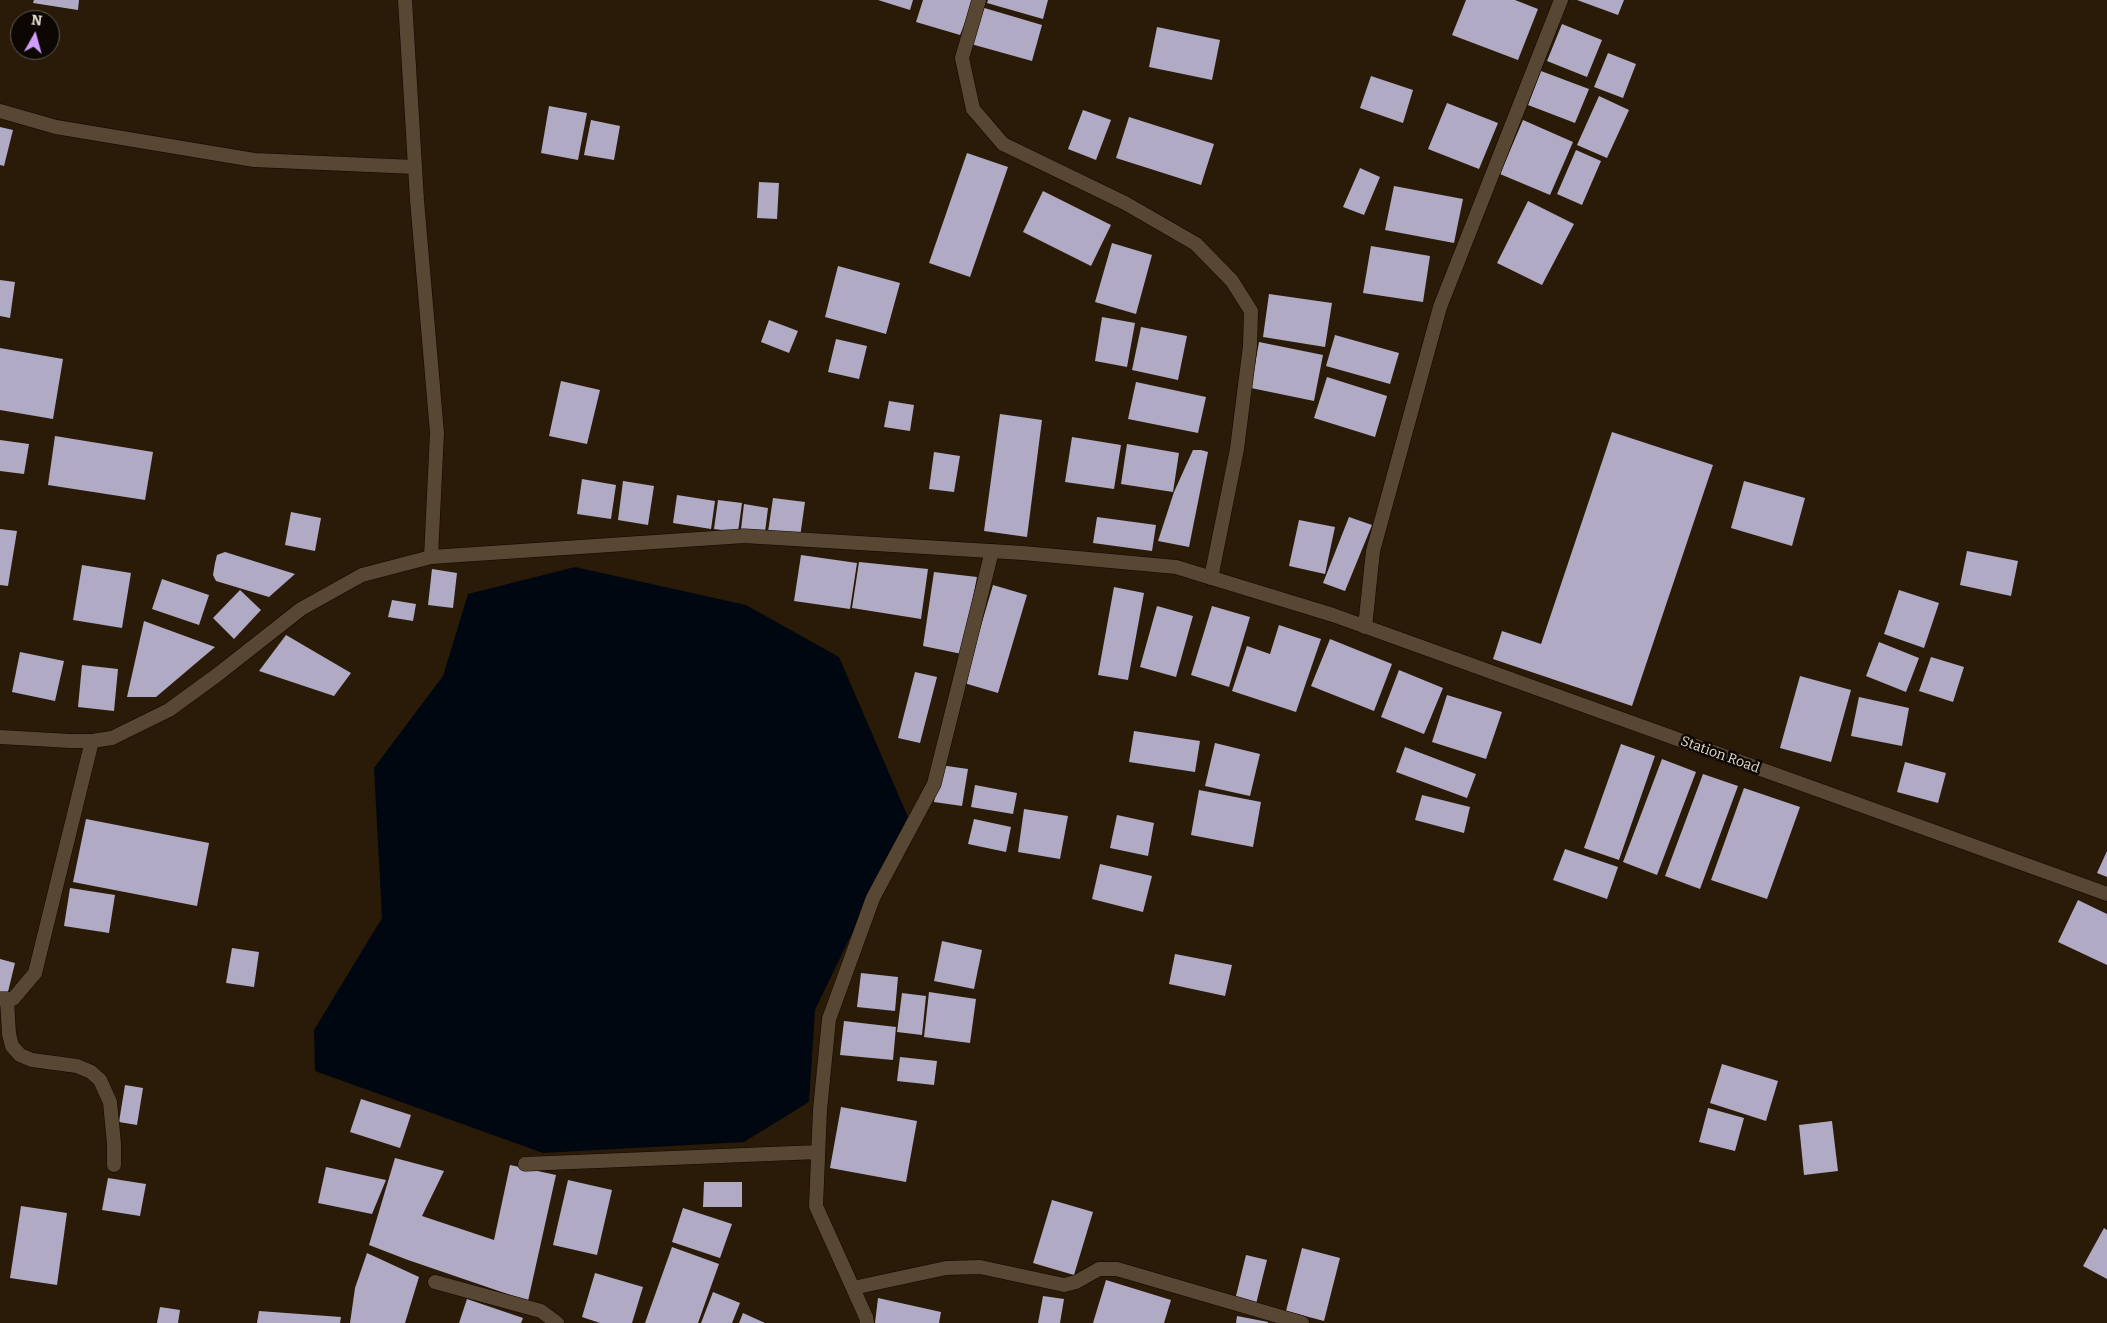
<!DOCTYPE html>
<html>
<head>
<meta charset="utf-8">
<style>
	body { margin:0 }
	#map { position:relative; width:2107px; height:1323px; overflow:hidden; background:#291b07; font-family:Bitter,serif }
	canvas { display:block }
	.north { position:absolute; left:10px; top:10px; width:50px; height:50px; box-sizing:border-box; background:#0c0702; border:1px solid #625b54; border-radius:50%; rotate:7deg; font-size:14px; font-weight:700; line-height:20px; text-align:center; color:#e3dace }
	.north::after { content:''; display:block; margin:auto; width:18px; height:22px; background:#d39cfd; clip-path:polygon(50% 0,100% 100%,50% 72%,0 100%) }
</style>
</head>
<body>
<div id="map">
<canvas width="2107" height="1323"></canvas>
<div class="north">N</div>
</div>
<script>
const context = document.querySelector('canvas').getContext('2d');
context.lineJoin = 'round';
function fillPath(path, color) { context.fillStyle = color; context.fill(path, 'evenodd'); }
const toPath = rows => new Path2D(rows.map(r => 'M' + r).join(''));
function trace(path, color, width, dash) { context.strokeStyle = color; context.lineWidth = width; context.lineCap = dash ? 'butt' : 'round'; context.setLineDash(dash || []); context.stroke(path); }
function drawText(font, color, halo, rows, align = 'center') {
  context.font = font + ' Bitter,serif'; context.lineWidth = 5; context.setLineDash([]); context.textBaseline = 'middle'; context.strokeStyle = halo; context.fillStyle = color; for (const [text, x, y, turn = 0] of rows) {
    context.save(); context.translate(x, y); context.rotate((+turn || 0) * Math.PI / 180); context.textAlign = isNaN(turn) ? turn : align; if (halo) context.strokeText(text, 0, 0); context.fillText(text, 0, 0); context.restore();
  }
}
const water = toPath([
	[575,567,746,605,839,657,908,817,815,1010,809,1102,744,1142,543,1153,315,1071,314,1030,382,918,374,768,443,676,468,594]
]);
const building = toPath([
	[34,0,79,0,78,10,33,3],
	[878,0,913,0,910,10],
	[923,0,973,0,971,9,960,35,916,22],
	[988,0,1048,0,1043,19,987,3],
	[1466,0,1515,0,1538,9,1518,60,1452,35],
	[1577,0,1624,0,1618,15],
	[981,7,1042,25,1032,61,971,44],
	[1562,24,1602,40,1587,77,1547,61],
	[1157,27,1220,40,1212,80,1149,67],
	[1608,53,1636,64,1623,98,1594,87],
	[1541,71,1589,89,1575,123,1528,105],
	[1371,76,1413,90,1403,123,1360,108],
	[1599,96,1629,110,1607,158,1577,145],
	[1447,103,1498,123,1479,169,1428,149],
	[549,106,587,113,578,160,541,153],
	[1083,110,1111,120,1096,160,1068,149],
	[1129,117,1214,144,1201,185,1116,158],
	[591,120,620,126,614,160,584,155],
	[1523,120,1573,142,1550,195,1500,174],
	[0,127,13,130,4,166,0,165],
	[1576,150,1601,161,1582,205,1557,194],
	[967,153,1008,167,970,277,929,263],
	[1360,168,1380,177,1364,215,1343,207],
	[759,182,779,183,777,219,757,218],
	[1394,186,1463,199,1454,243,1385,230],
	[1043,191,1111,225,1091,266,1023,232],
	[1528,201,1574,224,1542,285,1497,263],
	[1112,243,1152,255,1136,314,1095,302],
	[1371,246,1430,256,1423,302,1363,293],
	[838,266,900,283,886,334,825,317],
	[0,280,15,282,10,318,0,316],
	[1269,294,1332,303,1325,347,1263,337],
	[1102,317,1135,323,1127,367,1095,361],
	[769,320,798,331,789,353,761,342],
	[1141,327,1187,336,1178,380,1132,370],
	[1335,335,1399,353,1390,384,1326,366],
	[836,339,867,346,859,379,828,372],
	[1259,342,1323,355,1314,401,1251,388],
	[0,348,63,359,53,419,0,410],
	[1327,377,1387,396,1375,437,1314,418],
	[561,381,600,390,587,444,549,436],
	[1136,382,1206,397,1198,433,1128,419],
	[889,401,914,405,910,431,884,427],
	[1000,414,1042,420,1027,537,984,531],
	[1612,432,1713,465,1632,706,1493,659,1502,631,1541,644],
	[55,436,153,452,145,500,48,485],
	[1072,437,1121,445,1114,489,1065,482],
	[0,440,29,444,24,474,0,471],
	[1127,444,1179,453,1173,492,1121,484],
	[1193,450,1201,450,1208,452,1189,547,1158,541,1174,492],
	[934,452,960,456,954,492,929,489],
	[582,479,616,485,611,519,577,514],
	[623,481,654,486,648,525,618,520],
	[1744,481,1805,498,1792,546,1731,528],
	[677,495,715,501,711,529,673,523],
	[773,498,805,502,800,537,768,532],
	[718,500,742,503,738,532,714,529],
	[744,504,768,508,765,532,741,529],
	[291,512,321,518,315,551,285,545],
	[1097,517,1156,525,1152,551,1093,543],
	[1349,517,1372,525,1345,591,1323,583],
	[1299,520,1335,527,1325,574,1289,566],
	[0,529,17,531,8,586,0,585],
	[1967,551,2018,561,2011,596,1960,585],
	[225,552,295,574,269,597,216,581,213,575,215,563,217,555],
	[801,555,857,563,850,609,794,601],
	[859,562,928,569,921,619,852,608],
	[82,565,131,573,122,628,73,620],
	[432,569,457,573,453,608,428,605],
	[934,572,977,577,962,654,923,646],
	[162,579,209,595,199,625,152,609],
	[993,585,1027,595,998,693,964,683],
	[1114,587,1144,593,1128,680,1098,675],
	[240,590,261,610,234,639,213,618],
	[1899,590,1939,603,1924,648,1884,634],
	[392,600,416,604,413,621,388,617],
	[1157,606,1193,616,1176,677,1140,667],
	[1212,606,1250,617,1229,687,1191,675],
	[144,621,215,647,156,697,127,697],
	[1279,625,1321,639,1296,712,1232,691,1247,646,1270,654],
	[286,635,351,673,334,696,259,671],
	[1330,639,1392,664,1374,711,1311,686],
	[1879,642,1919,658,1906,692,1866,676],
	[20,652,64,661,55,701,12,692],
	[1931,657,1964,667,1953,702,1919,691],
	[82,665,118,669,114,711,78,707],
	[1399,670,1443,688,1424,734,1381,717],
	[915,672,937,677,920,743,898,738],
	[1800,676,1851,690,1831,762,1780,748],
	[1447,695,1502,712,1486,759,1432,742],
	[1859,697,1909,708,1902,746,1851,736],
	[1134,731,1200,741,1195,772,1129,762],
	[1215,743,1260,754,1250,796,1205,786],
	[1621,744,1655,756,1619,860,1584,848],
	[1405,747,1476,774,1467,798,1396,772],
	[1662,759,1696,772,1657,875,1623,862],
	[1905,762,1946,773,1938,803,1897,792],
	[940,765,968,769,962,806,934,802],
	[1703,774,1738,786,1700,889,1665,876],
	[975,785,1017,793,1013,814,971,807],
	[1744,788,1800,807,1767,899,1711,880],
	[1199,790,1261,802,1253,847,1191,835],
	[1422,795,1470,807,1464,833,1415,820],
	[1024,809,1068,816,1060,859,1018,852],
	[1117,815,1154,823,1148,856,1110,848],
	[86,819,209,843,197,906,73,882],
	[974,819,1011,827,1006,852,968,844],
	[1565,849,1618,867,1607,899,1553,880],
	[2107,851,2107,877,2097,873],
	[1100,864,1152,876,1143,912,1092,899],
	[70,888,115,895,109,933,64,926],
	[2078,900,2107,914,2107,965,2058,942],
	[942,941,982,950,974,989,934,981],
	[232,948,259,952,254,987,226,983],
	[1175,954,1232,965,1225,996,1169,984],
	[0,959,15,963,7,996,0,994],
	[861,973,898,977,895,1011,857,1007],
	[929,992,976,999,970,1043,924,1037],
	[902,993,926,996,922,1035,897,1032],
	[844,1021,896,1027,893,1060,840,1055],
	[900,1057,937,1061,934,1085,897,1081],
	[1722,1064,1778,1081,1766,1121,1710,1103],
	[125,1085,143,1088,137,1125,119,1122],
	[361,1099,411,1115,400,1148,350,1132],
	[841,1107,917,1121,906,1182,830,1168],
	[1708,1108,1744,1118,1735,1151,1699,1142],
	[1832,1121,1838,1171,1804,1175,1799,1125],
	[395,1158,444,1171,422,1216,494,1240,510,1165,556,1175,528,1301,408,1260,369,1245],
	[326,1167,386,1180,372,1214,318,1203],
	[108,1178,146,1184,140,1216,102,1210],
	[568,1180,612,1190,597,1255,553,1245],
	[704,1182,742,1182,742,1207,703,1207],
	[1052,1200,1093,1212,1074,1275,1033,1263],
	[21,1206,67,1213,57,1285,10,1278],
	[683,1208,732,1224,720,1258,672,1242],
	[2104,1228,2107,1230,2107,1279,2083,1266],
	[672,1247,719,1264,698,1323,645,1323],
	[1302,1248,1340,1258,1324,1321,1286,1311],
	[367,1253,419,1277,405,1323,350,1323,355,1288],
	[1246,1255,1267,1260,1256,1304,1235,1300],
	[595,1273,643,1287,632,1323,600,1323,582,1317],
	[1106,1280,1171,1300,1164,1323,1093,1323],
	[713,1292,740,1303,732,1323,701,1323],
	[1043,1296,1064,1299,1060,1323,1038,1323],
	[878,1298,941,1312,939,1323,875,1323],
	[467,1299,523,1318,521,1323,459,1323],
	[160,1307,180,1310,178,1323,157,1323],
	[259,1311,341,1317,340,1323,257,1323],
	[743,1313,765,1323,739,1323],
	[1237,1316,1268,1322,1268,1323,1236,1323]
]);
const minor = toPath([
	[405,0,417,200,437,433,431,557],
	[979,0,962,58,973,109,1003,144,1125,203,1196,244,1232,281,1251,311,1250,346,1237,449,1211,578],
	[0,111,56,127,254,160,415,167],
	[1365,627,1373,551,1440,307,1561,0],
	[0,999,13,999,35,973,92,741],
	[7,1000,9,1034,12,1046,20,1055,32,1060,77,1066,91,1072,100,1080,110,1102,114,1144,114,1165],
	[525,1164,818,1152],
	[435,1282,541,1311,557,1323],
	[853,1288,946,1268,980,1267,1064,1285,1076,1282,1099,1269,1117,1269,1302,1323],
	[867,1323,866,1317,816,1206,820,1110,829,1019,873,898,934,784,992,551]
]);
const secondary = toPath([
	[0,737,70,741,92,741,112,738,169,710,217,675,301,609,362,575,431,557,744,536,1023,553,1176,567,1333,615,2107,894]
]);
const streetNames = [
	["Station Road",1720,755,20]
];
fillPath(water, '#000711');
fillPath(building, '#b0aac5');
trace(minor, '#110500', 15);
trace(secondary, '#110500', 15);
trace(minor, '#584833', 14);
trace(secondary, '#584833', 14);
drawText('14px', '#e3dace', '#0c0702', streetNames);
</script>
</body>
</html>
